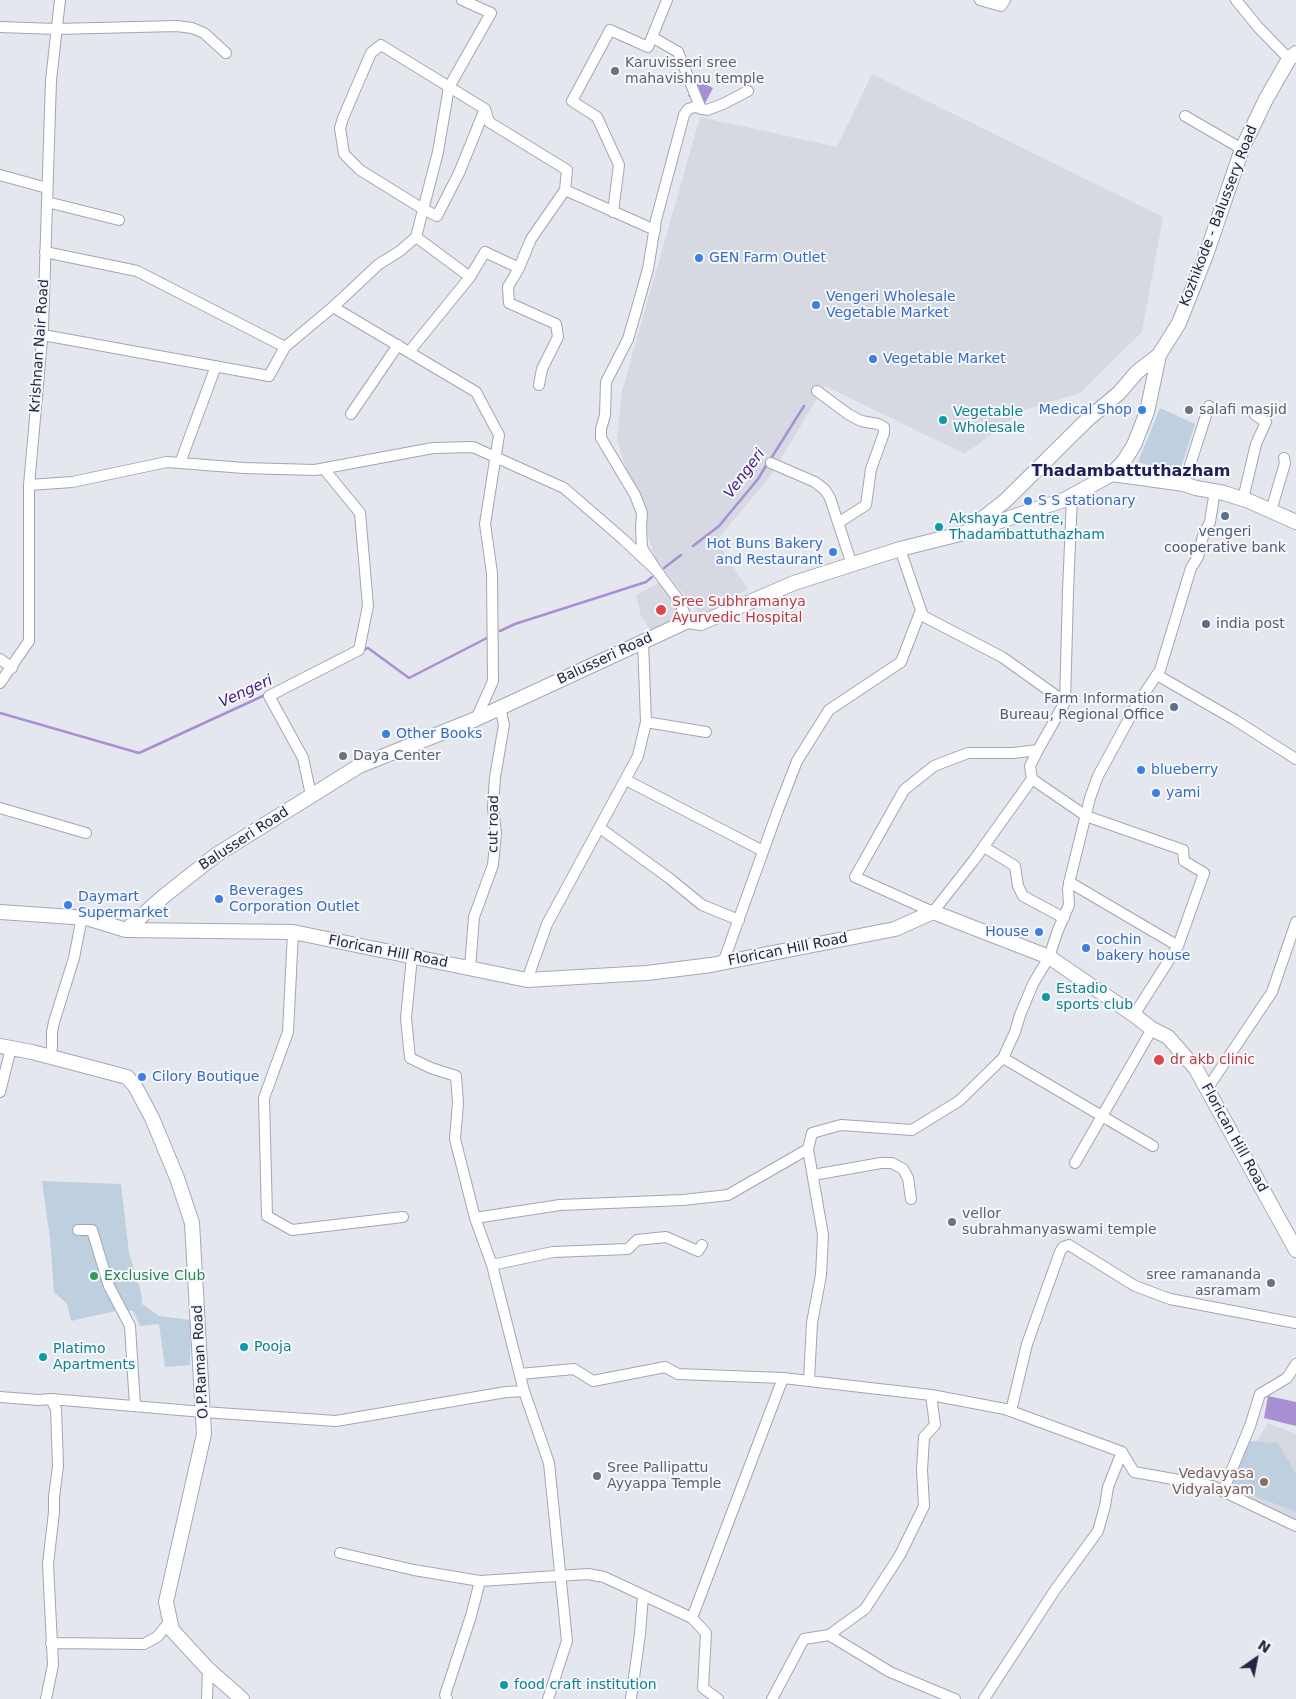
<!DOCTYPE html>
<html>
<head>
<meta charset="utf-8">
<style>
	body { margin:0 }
	#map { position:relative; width:1296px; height:1699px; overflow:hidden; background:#e5e7ee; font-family:"DejaVu Sans",sans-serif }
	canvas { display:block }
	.north { position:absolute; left:1231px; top:1634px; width:50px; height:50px; -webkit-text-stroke:4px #f6f7fb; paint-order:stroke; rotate:33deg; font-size:14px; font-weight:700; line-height:20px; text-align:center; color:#242541 }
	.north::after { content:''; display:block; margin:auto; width:18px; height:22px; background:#242541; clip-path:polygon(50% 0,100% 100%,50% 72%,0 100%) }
</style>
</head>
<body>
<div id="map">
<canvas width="1296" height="1699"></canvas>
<div class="north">N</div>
</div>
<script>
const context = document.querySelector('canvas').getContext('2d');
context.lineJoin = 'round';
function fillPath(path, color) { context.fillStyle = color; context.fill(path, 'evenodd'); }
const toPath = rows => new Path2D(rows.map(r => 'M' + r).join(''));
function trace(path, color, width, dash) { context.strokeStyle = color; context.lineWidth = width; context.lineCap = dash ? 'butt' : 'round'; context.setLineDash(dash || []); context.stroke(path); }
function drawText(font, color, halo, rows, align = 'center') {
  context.font = font + ' "DejaVu Sans",sans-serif'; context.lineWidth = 4; context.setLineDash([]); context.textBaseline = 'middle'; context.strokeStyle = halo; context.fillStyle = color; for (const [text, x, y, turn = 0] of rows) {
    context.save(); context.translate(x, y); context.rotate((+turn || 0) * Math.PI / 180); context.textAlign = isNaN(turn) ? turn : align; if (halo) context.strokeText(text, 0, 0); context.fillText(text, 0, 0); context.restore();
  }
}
const built = toPath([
	[872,74,1163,217,1142,332,1080,393,1024,410,965,454,825,386,769,478,716,541,748,589,701,616,655,558,617,440,622,391,700,117,837,147],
	[660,582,685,615,661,638,648,627,641,616,636,595],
	[1268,1423,1296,1434,1296,1524,1227,1491,1237,1472]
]);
const green = toPath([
	[1160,408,1195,424,1179,474,1138,462],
	[42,1181,121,1184,129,1253,141,1292,142,1304,159,1316,191,1320,190,1365,165,1367,159,1324,140,1326,133,1311,120,1310,71,1321,67,1304,54,1292,50,1239],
	[1250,1441,1278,1443,1296,1474,1296,1512,1245,1492,1229,1479]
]);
const water = toPath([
	[696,80,713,88,704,105,688,96],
	[1268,1396,1296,1402,1296,1426,1264,1418]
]);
const stream = toPath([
	[770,460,804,406],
	[693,546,719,526,758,479,767,464],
	[664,568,681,555],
	[500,631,515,624,646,582,652,577],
	[363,650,368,648,409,678,487,638],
	[0,713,139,753,265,695]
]);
const street = toPath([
	[980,0,1001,6,1005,0],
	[1236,0,1258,27,1289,59],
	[0,27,56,29,177,26,192,28,204,33,226,53],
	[652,37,678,52,701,109],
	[485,109,459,173,437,216,423,209,360,170,344,154,340,128,343,118,371,53,381,45,485,109,489,122,567,170,565,190,655,230],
	[1185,116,1242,149],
	[0,175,47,188],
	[47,202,119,220],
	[613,212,619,165,597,117,572,101,610,30,648,47,667,0],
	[45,252,137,271,285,347,333,307,379,264,400,251,416,237,438,152,449,87,491,13,462,0],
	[470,277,485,252,519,268],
	[333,307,476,392,499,435,485,524,492,573,493,681,476,719],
	[43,335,269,376,285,347],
	[409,352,470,277,416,237],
	[539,385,542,369,558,337,556,324,509,303,508,287,519,268,531,239,565,190],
	[817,391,848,414,861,421,878,424,884,427,884,433,871,469,866,505,838,523],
	[351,414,398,345],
	[180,463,216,366],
	[771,463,815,482,825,490,830,498,852,565],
	[1184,484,1209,406],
	[29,485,72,482,167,462,244,468,315,470,433,448,473,447,564,488,624,540,657,571],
	[1243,499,1256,444,1266,422,1255,415],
	[1271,511,1285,463,1284,458],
	[900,549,923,616,1002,657,1065,702,1038,750,1030,766,1032,779,1086,816,1183,850,1184,861,1204,873,1178,946],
	[688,621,678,599,657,571,642,548,641,527,642,513,635,495,601,438,601,429,605,415,606,382,628,339,635,315,648,269,656,220,684,115,688,109,695,107,707,110,723,104,748,91],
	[0,659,12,668],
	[1157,675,1235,720,1296,759],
	[0,683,29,641,29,485,43,329,51,80,60,0],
	[1065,702,1068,592,1072,496],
	[646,722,706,732],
	[1032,779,974,860,933,912,855,877,904,790,934,766,968,753,1013,753,1038,750],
	[626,780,763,851],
	[311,795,303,758,269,696,359,650,368,606,360,513,324,469],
	[0,808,86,833],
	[600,828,669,878,702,905,739,920],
	[984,847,1015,866,1018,886,1023,896,1064,918],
	[1069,882,1178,946,1134,1015],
	[293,932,288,1032,264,1098,267,1216,292,1230,403,1217],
	[412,957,406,1018,410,1058,431,1068,456,1076,458,1103,455,1139,475,1218,492,1265,553,1252,628,1249,637,1240,666,1237,698,1251,702,1245],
	[723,963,778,810,797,761,829,710,901,662,921,610],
	[470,968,474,917,493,865,496,833,493,808,495,777,504,725,500,707],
	[527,980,547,924,638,756,646,722,643,641],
	[50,1057,52,1047,52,1032,54,1022,74,958,82,917],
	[1003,1058,1153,1146],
	[1207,1089,1272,992,1296,922],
	[0,1092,11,1048],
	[808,1149,812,1133,841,1125,912,1130,959,1101,1003,1058,1015,1032,1020,1015,1033,984,1049,957,1058,930,1069,905,1068,889,1071,875,1090,798,1098,776,1136,706,1160,670,1191,568,1198,557,1203,536,1210,522,1215,490],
	[1075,1163,1152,1029],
	[813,1175,881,1163,892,1163,903,1169,908,1178,911,1199],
	[475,1218,560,1205,683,1200,728,1195,808,1149,823,1235,821,1275,812,1323,809,1380],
	[78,1230,92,1230,109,1286,130,1326,135,1406],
	[520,1374,574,1369,593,1381,665,1367,678,1374,783,1378,931,1395,1005,1409,1122,1452,1134,1472,1212,1486,1296,1526],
	[524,1391,549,1463,567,1641,548,1699],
	[0,1397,39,1400,51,1399,56,1409,58,1466,54,1497,54,1512,48,1564,53,1665,46,1699],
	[51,1399,203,1412,336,1421,506,1392,524,1391,492,1265],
	[1011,1411,1027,1344,1060,1252,1063,1247,1069,1245,1135,1286,1170,1299,1296,1323],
	[1223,1491,1250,1426,1260,1394,1287,1378,1296,1364],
	[340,1553,414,1570,480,1581,588,1574,604,1577,692,1618,706,1633,703,1688,718,1699],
	[692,1618,783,1378],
	[829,1635,890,1672,955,1699],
	[51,1643,144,1644,157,1637,170,1621],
	[207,1699,208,1669],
	[447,1699,445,1695,471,1616,480,1581],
	[631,1699,640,1634,643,1595],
	[772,1699,804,1639,829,1635,865,1609,900,1555,924,1506,922,1470,924,1437,935,1425,931,1395],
	[984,1699,1055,1590,1098,1531,1105,1506,1108,1487,1122,1452]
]);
const secondary = toPath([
	[1112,474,1184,484,1196,488,1224,493,1249,501,1296,522],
	[973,526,1005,501,1088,419,1119,393,1137,372,1159,355,1179,323,1206,255,1242,149,1266,99,1289,59,1296,53],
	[0,912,87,918,126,930,293,932,527,980,647,973,711,965,895,929,933,912,1049,957,1134,1015,1152,1029,1168,1037,1196,1069,1296,1250],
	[126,930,164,896,216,855,359,766,476,719,688,621,701,623,794,583,900,549,964,533,1064,500,1112,474,1124,461,1134,445,1147,412,1159,355],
	[0,1046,32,1052,127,1077,135,1086,152,1118,177,1178,192,1223,204,1434,166,1602,172,1630,208,1669,242,1699]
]);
const markers = [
	[615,71,5,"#6b7280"],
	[699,258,5,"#3f7fe0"],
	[816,305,5,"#3f7fe0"],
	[873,359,5,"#3f7fe0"],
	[1142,410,5,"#3f7fe0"],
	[1189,410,5,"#6b7280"],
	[943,420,5,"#0f9aa8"],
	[1028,501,5,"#3f7fe0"],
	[1225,516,5,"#5c6f8a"],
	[939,527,5,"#0f9aa8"],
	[833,552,5,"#3f7fe0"],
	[661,610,6,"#e0444e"],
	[1206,624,5,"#5c6f8a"],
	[1174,707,5,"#5c6f8a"],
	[386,734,5,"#3f7fe0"],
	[343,756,5,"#6b7280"],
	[1141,770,5,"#3f7fe0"],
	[1156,793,5,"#3f7fe0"],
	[219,899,5,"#3f7fe0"],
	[68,905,5,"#3f7fe0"],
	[1039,932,5,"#3f7fe0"],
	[1086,948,5,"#3f7fe0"],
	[1046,997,5,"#0f9aa8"],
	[1159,1060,6,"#e0444e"],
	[142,1077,5,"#3f7fe0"],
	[952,1222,5,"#6b7280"],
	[94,1276,5,"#2e9e5b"],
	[1271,1283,5,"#6b7280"],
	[244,1347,5,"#0f9aa8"],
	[43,1357,5,"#0f9aa8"],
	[597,1476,5,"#6b7280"],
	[1264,1482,5,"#8d6e63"],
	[504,1685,5,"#0f9aa8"]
];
const worshipNames = [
	["Karuvisseri sree",625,63],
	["mahavishnu temple",625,79],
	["salafi masjid",1199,410],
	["Daya Center",353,756],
	["vellor",962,1214],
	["subrahmanyaswami temple",962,1230],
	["sree ramananda",1261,1275,"right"],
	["asramam",1261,1291,"right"],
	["Sree Pallipattu",607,1468],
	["Ayyappa Temple",607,1484]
];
const streetNames = [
	["Kozhikode - Balussery Road",1219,216,-69],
	["Krishnan Nair Road",40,346,-86],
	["Balusseri Road",605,659,-25],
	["cut road",494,824,-89],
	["Balusseri Road",244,839,-33],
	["Florican Hill Road",788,950,-11],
	["Florican Hill Road",388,952,11],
	["Florican Hill Road",1234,1138,61],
	["O.P.Raman Road",201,1362,-93]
];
const shopNames = [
	["GEN Farm Outlet",709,258],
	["Vengeri Wholesale",826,297],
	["Vegetable Market",826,313],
	["Vegetable Market",883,359],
	["Medical Shop",1132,410,"right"],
	["S S stationary",1038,501],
	["Hot Buns Bakery",823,544,"right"],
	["and Restaurant",823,560,"right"],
	["Other Books",396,734],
	["blueberry",1151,770],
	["yami",1166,793],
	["Beverages",229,891],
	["Corporation Outlet",229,907],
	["Daymart",78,897],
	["Supermarket",78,913],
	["House",1029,932,"right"],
	["cochin",1096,940],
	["bakery house",1096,956],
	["Cilory Boutique",152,1077]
];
const cultureNames = [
	["Vegetable",953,412],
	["Wholesale",953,428],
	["Akshaya Centre,",949,519],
	["Thadambattuthazham",949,535],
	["Estadio",1056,989],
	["sports club",1056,1005],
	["Pooja",254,1347],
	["Platimo",53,1349],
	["Apartments",53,1365],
	["food craft institution",514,1685]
];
const serviceNames = [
	["vengeri",1225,532],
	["cooperative bank",1225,548],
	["india post",1216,624,"left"],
	["Farm Information",1164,699,"right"],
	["Bureau, Regional Office",1164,715,"right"]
];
const healthNames = [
	["Sree Subhramanya",672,602],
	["Ayurvedic Hospital",672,618],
	["dr akb clinic",1170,1060]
];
const leisureNames = [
	["Exclusive Club",104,1276]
];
const educationNames = [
	["Vedavyasa",1254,1474],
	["Vidyalayam",1254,1490]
];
const waterNames = [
	["Vengeri",745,474,-53],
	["Vengeri",246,692,-25]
];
const quarterNames = [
	["Thadambattuthazham",1131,472]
];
fillPath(built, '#d6d9e2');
fillPath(green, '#becfdf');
fillPath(water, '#a88ed3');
trace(stream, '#a88ed3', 2.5);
trace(street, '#a3a5b3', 12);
trace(secondary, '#a3a7ba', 16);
trace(street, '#fff', 10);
trace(secondary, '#fff', 14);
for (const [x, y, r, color] of markers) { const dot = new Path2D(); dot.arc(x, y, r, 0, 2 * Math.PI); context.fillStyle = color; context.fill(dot); trace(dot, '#f6f7fb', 2); }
drawText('14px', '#5b616d', '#f6f7fb', worshipNames, 'left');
drawText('14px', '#242541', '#f6f7fb', streetNames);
drawText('14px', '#366cbe', '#f6f7fb', shopNames, 'left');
drawText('14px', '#0d838f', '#f6f7fb', cultureNames, 'left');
drawText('14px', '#4e5e75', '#f6f7fb', serviceNames);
drawText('14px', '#be3a42', '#f6f7fb', healthNames, 'left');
drawText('14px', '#27864d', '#f6f7fb', leisureNames, 'left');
drawText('14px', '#785e54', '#f6f7fb', educationNames, 'right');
drawText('italic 15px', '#431c7e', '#f6f7fb', waterNames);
drawText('bold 16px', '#1f2054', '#f6f7fb', quarterNames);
</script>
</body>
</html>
